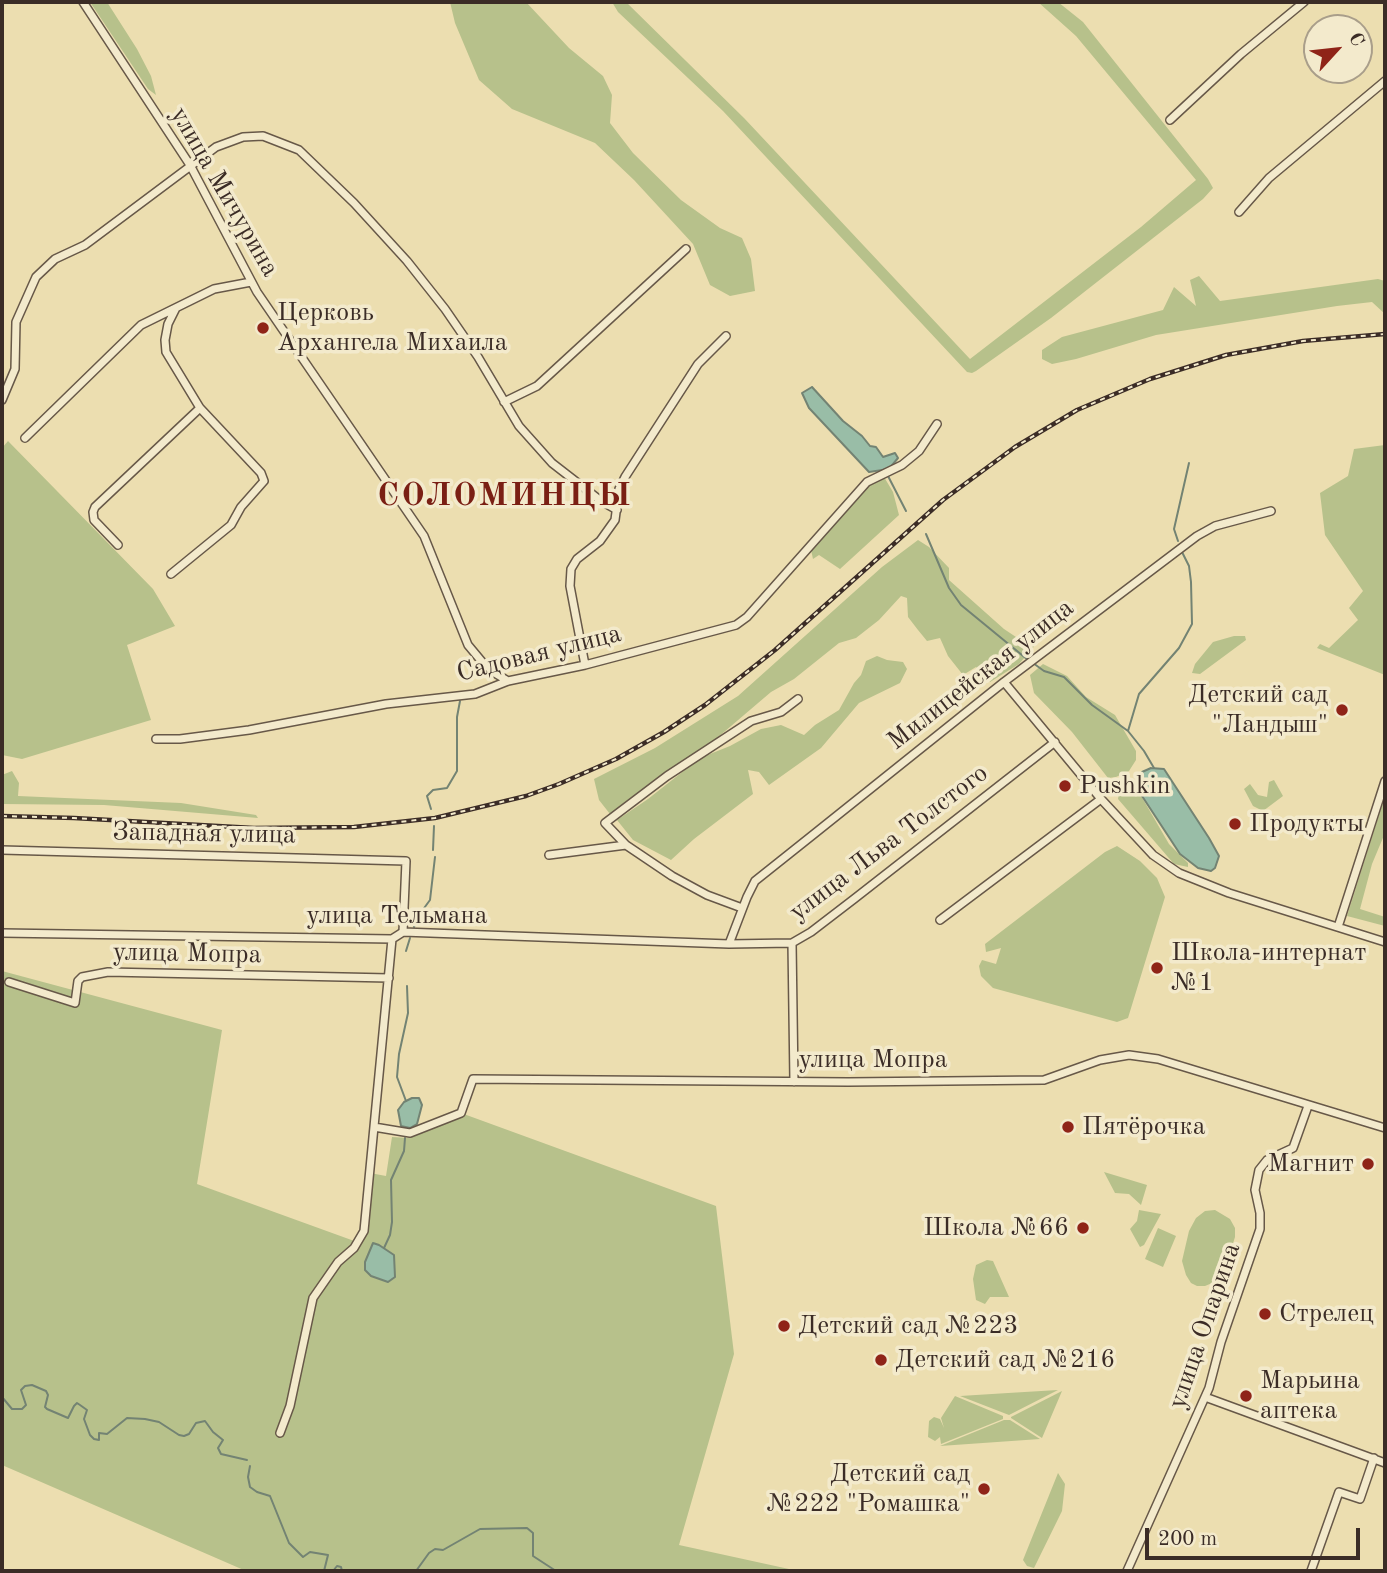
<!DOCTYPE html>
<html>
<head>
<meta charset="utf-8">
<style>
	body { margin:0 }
	#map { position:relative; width:1387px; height:1573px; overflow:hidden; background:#ecdeb0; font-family:"Old Standard TT",serif }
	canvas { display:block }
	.frame { position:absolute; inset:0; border:4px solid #3b2c26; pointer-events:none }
	.north { position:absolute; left:1303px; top:14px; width:70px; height:70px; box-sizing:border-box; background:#f3eacc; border:2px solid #a99e8a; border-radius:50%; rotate:63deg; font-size:19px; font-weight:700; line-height:28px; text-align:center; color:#3b2c26 }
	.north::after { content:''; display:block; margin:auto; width:24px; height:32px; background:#8f2418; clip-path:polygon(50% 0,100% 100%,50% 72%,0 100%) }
	.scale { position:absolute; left:1145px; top:1528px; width:215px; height:32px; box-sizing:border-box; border:4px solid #3b2c26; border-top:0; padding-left:9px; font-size:21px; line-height:24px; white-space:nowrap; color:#3b2c26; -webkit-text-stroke:5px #f3eacc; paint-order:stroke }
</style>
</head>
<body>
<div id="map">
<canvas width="1387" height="1573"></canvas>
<div class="frame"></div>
<div class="north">С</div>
<div class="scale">200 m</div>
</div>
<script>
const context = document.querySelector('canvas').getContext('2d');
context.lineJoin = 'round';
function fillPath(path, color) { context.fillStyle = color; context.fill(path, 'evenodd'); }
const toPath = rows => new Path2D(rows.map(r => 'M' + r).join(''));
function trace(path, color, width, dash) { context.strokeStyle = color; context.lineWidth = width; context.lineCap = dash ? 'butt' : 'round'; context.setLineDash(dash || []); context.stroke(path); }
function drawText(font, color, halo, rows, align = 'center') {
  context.font = font + ' "Old Standard TT",serif'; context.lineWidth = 7; context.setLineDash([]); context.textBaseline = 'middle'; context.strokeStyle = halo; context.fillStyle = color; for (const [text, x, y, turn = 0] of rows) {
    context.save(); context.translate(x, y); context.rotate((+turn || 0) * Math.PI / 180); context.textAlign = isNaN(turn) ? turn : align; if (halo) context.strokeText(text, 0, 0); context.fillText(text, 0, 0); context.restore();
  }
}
const green = toPath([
	[90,2,107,2,137,49,151,76,156,95,148,89],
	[450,2,526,2,569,48,603,76,612,95,610,123,633,153,681,200,720,228,742,238,751,259,755,291,730,296,710,285,693,244,634,180,595,143,512,109,479,80,455,23],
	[612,2,626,2,744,118,970,359,1141,227,1196,180,1076,36,1038,2,1058,2,1083,22,1208,179,1213,188,1203,199,1051,318,976,371,972,373,967,372,723,111,618,12],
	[1199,276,1220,301,1378,279,1385,281,1385,314,1372,302,1337,306,1156,335,1076,359,1052,364,1042,359,1042,350,1062,337,1163,310,1174,287,1196,306,1190,280],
	[8,441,153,589,175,626,127,645,151,720,22,759,2,755,2,448],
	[1385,445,1385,675,1317,648,1320,644,1329,648,1358,620,1349,608,1363,591,1325,535,1320,493,1348,476,1354,449],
	[884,477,893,492,899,515,840,569,819,555,813,559,811,550,869,486],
	[918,540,929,547,949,568,949,580,1004,629,1016,637,1037,643,1019,664,990,682,976,667,963,675,948,656,940,638,927,641,918,630,908,617,907,598,901,596,879,620,856,638,839,643,794,679,771,692,717,738,610,814,599,800,594,779,655,748,738,696,882,567],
	[1234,636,1245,636,1246,640,1200,674,1192,673,1195,664,1213,642],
	[877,656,887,660,903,662,907,669,900,683,859,703,821,748,769,785,759,772,748,770,753,794,694,839,671,860,633,840,617,820,648,799,700,758,730,746,761,729,781,725,804,735,815,725,839,710,854,683,861,675,866,661],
	[1043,664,1067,676,1086,697,1115,715,1136,751,1136,760,1129,771,1116,777,1108,778,1072,732,1034,693,1030,675],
	[12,771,19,783,18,796,181,803,256,815,258,818,104,805,2,804,2,775],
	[1274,780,1283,796,1263,811,1253,806,1244,789,1250,784,1258,795,1267,797,1269,782],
	[1133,782,1169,844,1188,863,1188,867,1174,864,1118,799,1120,788],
	[1385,796,1385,833,1372,864,1360,909,1385,917,1385,926,1347,916],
	[1117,846,1140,861,1157,878,1165,897,1128,1018,1117,1022,993,988,981,976,979,966,982,960,996,964,1001,948,986,952,985,944,1105,852],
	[2,971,222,1030,197,1184,357,1242,370,1173,386,1176,392,1137,409,1138,461,1113,716,1206,734,1354,679,1545,789,1569,789,1571,246,1571,2,1465],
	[1104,1172,1147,1185,1141,1205,1129,1194,1115,1193],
	[1139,1210,1161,1214,1144,1245,1140,1247,1130,1229,1137,1221],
	[1215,1210,1230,1219,1235,1228,1235,1237,1224,1272,1217,1281,1205,1286,1197,1286,1191,1283,1186,1275,1182,1261,1189,1231,1196,1218,1205,1211],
	[1158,1228,1176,1236,1163,1267,1145,1259],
	[987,1260,993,1261,1009,1297,990,1297,985,1304,976,1300,973,1279,976,1265],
	[1058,1390,1009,1415,960,1396,1008,1393],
	[1062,1391,1042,1438,1011,1418,1011,1417],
	[955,1396,1003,1416,1003,1419,941,1444,940,1437,935,1441,928,1437,929,1421,934,1417,940,1419,944,1428,941,1418],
	[1004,1420,1010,1420,1040,1439,940,1446],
	[1058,1473,1065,1484,1062,1511,1034,1568,1027,1566,1023,1560]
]);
const water = toPath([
	[812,387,843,421,862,436,870,446,876,447,883,457,895,453,898,458,889,469,869,472,809,408,802,393,812,387],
	[1151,768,1164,769,1209,838,1219,856,1215,868,1211,871,1198,868,1180,854,1142,796,1138,787,1138,782,1142,772,1151,768],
	[412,1098,419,1098,422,1105,417,1124,410,1128,401,1126,398,1110,404,1102,412,1098],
	[373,1243,379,1245,394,1255,395,1277,388,1282,371,1276,365,1270,365,1262,373,1243]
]);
const stream = toPath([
	[888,476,906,511],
	[926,534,949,588,961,605,1028,660],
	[1178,541,1174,529,1189,463],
	[1033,663,1044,671,1064,677,1092,705,1128,731,1144,751,1154,768],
	[1128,731,1139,694,1179,648,1192,624,1191,582,1189,566,1182,552],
	[431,809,427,796,433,790,447,788,457,771,457,717,460,701],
	[433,850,434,826],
	[414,927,419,915,430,900,435,857],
	[406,951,410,938],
	[406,1101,397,1077,399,1054,408,1013,407,986],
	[384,1248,390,1235,392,1222,391,1180,404,1151,405,1138],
	[2,1397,12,1409,22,1409,26,1405,21,1390,25,1386,32,1385,46,1391,48,1395,45,1407,47,1409,68,1418,74,1406,77,1403,80,1405,87,1410,84,1419,90,1435,94,1439,99,1440,99,1433,107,1434,127,1418,145,1419,159,1422,179,1435,184,1436,189,1434,196,1423,205,1421,213,1432,223,1440,218,1448,221,1454,247,1460],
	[250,1466,248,1477,250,1487,257,1492,270,1496,289,1543,303,1557,310,1552,328,1555,324,1571],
	[333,1571,337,1566,341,1567,342,1571],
	[416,1571,429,1553,435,1549,443,1550,480,1529,527,1528,533,1533,533,1556,556,1571]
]);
const minor = toPath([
	[83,2,190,165,257,292,424,536,468,645,488,669,508,681],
	[1170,120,1241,54,1304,2],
	[1239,212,1269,178,1385,81],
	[2,400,15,369,16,322,36,277,55,259,85,245,216,147,243,137,263,136,299,150,354,203,407,261,445,309,478,357,519,426,552,463,601,501,617,510],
	[504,402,537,386,686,249],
	[25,438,141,325,214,289,251,282],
	[118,545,94,520,93,512,95,507,200,408],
	[171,574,231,525,241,507,264,481,261,473,200,408,166,352,165,340,168,324,176,308],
	[585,665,570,586,571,569,577,559,600,541,615,520,619,489,625,477,698,364,726,336],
	[1004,682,1101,799,1153,855,1179,873,1229,893,1385,942],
	[156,739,180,739,249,730,386,704,475,694,508,681,585,665,736,625,747,617,867,482,902,465,919,451,937,424],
	[626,845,605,823,667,776,751,721,781,712,798,699],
	[2,850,406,861,403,932],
	[549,855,626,845,672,876,707,895,742,908],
	[940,920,1101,799],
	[1338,927,1385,781],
	[2,933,392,939,403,932,729,944,792,943],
	[729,944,747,897,755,881,814,834,1004,682,1197,536,1215,526,1271,511],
	[9,982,75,1003,78,981,82,977,108,972,389,978],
	[794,1082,792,943,811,932,854,899,1055,742],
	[374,1127,410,1133,461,1113,473,1079,848,1082,1044,1080,1100,1060,1129,1055,1158,1059,1385,1128],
	[1205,1397,1385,1463],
	[280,1433,290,1406,313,1298,338,1262,354,1248,364,1231,392,939],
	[1127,1571,1209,1388,1221,1342,1260,1229,1260,1213,1255,1190,1259,1170,1267,1160,1293,1148,1308,1106],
	[1311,1571,1339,1492,1360,1499,1374,1458]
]);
const rail = toPath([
	[2,816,74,818,254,828,354,827,435,818,526,796,559,784,616,759,664,732,705,705,775,650,943,500,1015,447,1077,410,1150,379,1226,355,1303,341,1385,334]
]);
const markers = [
	[263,328,7,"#8f2418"],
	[1342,710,7,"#8f2418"],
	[1065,786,7,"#8f2418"],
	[1235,824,7,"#8f2418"],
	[1157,968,7,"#8f2418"],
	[1068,1127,7,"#8f2418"],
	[1368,1164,7,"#8f2418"],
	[1083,1228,7,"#8f2418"],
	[1265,1314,7,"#8f2418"],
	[784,1326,7,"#8f2418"],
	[881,1360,7,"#8f2418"],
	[1246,1396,7,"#8f2418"],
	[984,1489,7,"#8f2418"]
];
const streetNames = [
	["улица Мичурина",224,192,60],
	["Садовая улица",539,654,-14],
	["Милицейская улица",981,675,-38],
	["Западная улица",204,834,1],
	["улица Льва Толстого",889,843,-37],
	["улица Тельмана",397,916],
	["улица Мопра",187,954,1],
	["улица Мопра",873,1060],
	["улица Опарина",1205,1326,-71]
];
const poiNames = [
	["Церковь",277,313],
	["Архангела Михаила",277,343],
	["Детский сад",1328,695,"right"],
	["\"Ландыш\"",1328,725,"right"],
	["Pushkin",1079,786],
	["Продукты",1249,824],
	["Школа-интернат",1171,953],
	["№1",1171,983],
	["Пятёрочка",1082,1127],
	["Магнит",1354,1164,"right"],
	["Школа №66",1069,1228,"right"],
	["Стрелец",1279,1314],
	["Детский сад №223",798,1326],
	["Детский сад №216",895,1360],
	["Марьина",1260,1381],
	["аптека",1260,1411],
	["Детский сад",970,1474,"right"],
	["№222 \"Ромашка\"",970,1504,"right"]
];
const districtNames = [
	["СОЛОМИНЦЫ",505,496]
];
fillPath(green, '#b7c18b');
fillPath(water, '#99bda7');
trace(water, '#738373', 2);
trace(stream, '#738373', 2);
trace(minor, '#675848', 10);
trace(minor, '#f3eacc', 7);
trace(rail, '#3b2c26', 4.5);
trace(rail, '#f3eacc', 2, [5]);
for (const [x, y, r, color] of markers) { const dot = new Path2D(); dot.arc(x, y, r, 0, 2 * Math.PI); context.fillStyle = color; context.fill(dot); trace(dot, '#f3eacc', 2.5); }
drawText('26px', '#3b2c26', '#f3eacc', streetNames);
drawText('26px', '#3b2c26', '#f3eacc', poiNames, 'left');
context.letterSpacing = '2px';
drawText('bold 33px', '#7a1f14', '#f3eacc', districtNames);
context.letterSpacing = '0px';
</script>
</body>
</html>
